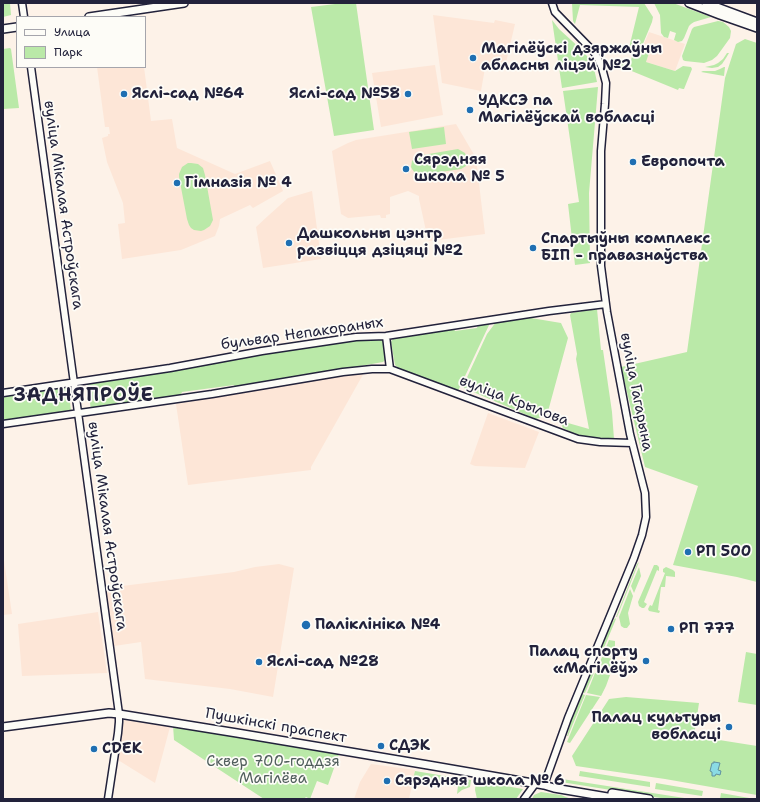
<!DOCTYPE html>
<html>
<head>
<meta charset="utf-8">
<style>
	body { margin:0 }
	#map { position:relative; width:760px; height:802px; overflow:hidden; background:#fdf2e8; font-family:"Shantell Sans",sans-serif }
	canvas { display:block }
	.frame { position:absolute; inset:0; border:4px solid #22223b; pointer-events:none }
	.legend { position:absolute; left:16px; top:16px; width:130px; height:52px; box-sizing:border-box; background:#fdfcf7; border:1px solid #a5a5ac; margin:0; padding:5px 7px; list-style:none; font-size:12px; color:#22223b }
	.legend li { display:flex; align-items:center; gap:8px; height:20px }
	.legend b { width:20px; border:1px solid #a5a5ac }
</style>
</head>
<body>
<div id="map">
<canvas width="760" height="802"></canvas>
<div class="frame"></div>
<ul class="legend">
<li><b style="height:5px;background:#fdfcf7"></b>Улица</li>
<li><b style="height:11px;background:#bae9a8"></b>Парк</li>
</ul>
</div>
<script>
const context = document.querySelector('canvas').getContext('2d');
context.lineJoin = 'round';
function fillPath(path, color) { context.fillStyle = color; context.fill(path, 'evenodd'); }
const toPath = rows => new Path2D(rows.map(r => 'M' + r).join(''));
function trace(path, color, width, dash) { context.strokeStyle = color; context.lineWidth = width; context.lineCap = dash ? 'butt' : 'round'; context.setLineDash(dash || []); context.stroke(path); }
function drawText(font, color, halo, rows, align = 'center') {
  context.font = font + ' "Shantell Sans",sans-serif'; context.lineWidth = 3.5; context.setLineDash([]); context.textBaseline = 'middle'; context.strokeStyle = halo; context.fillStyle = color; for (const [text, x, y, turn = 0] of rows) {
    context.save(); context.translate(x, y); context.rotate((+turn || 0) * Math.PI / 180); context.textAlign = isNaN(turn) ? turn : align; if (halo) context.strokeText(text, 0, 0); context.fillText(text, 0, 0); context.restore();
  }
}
const built = toPath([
	[433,15,494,23,495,20,515,24,504,71,485,68,481,91,442,83],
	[649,32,685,44,675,71,646,62,649,53,643,46],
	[435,65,443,115,381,127,372,73],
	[97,67,144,67,151,121,172,119,177,148,235,174,270,161,283,191,253,208,250,205,220,219,219,226,215,236,181,250,122,259,118,224,125,223,123,203,107,162,102,138,108,136,108,134,110,134,109,127,105,127],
	[456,124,476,158,485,234,430,241,428,240,419,199,419,196,408,191,390,197,390,214,386,215,386,218,381,218,380,215,348,218,341,214,332,151,348,143,356,140],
	[312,191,321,259,263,268,256,227,269,215,288,198],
	[365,371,311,467,311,470,188,485,176,404],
	[488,413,539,432,525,468,475,466,470,464],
	[3,554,12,614,3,615],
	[279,564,294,568,273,697,230,689,145,679,141,642,114,646,106,588,234,572,255,567],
	[98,612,107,673,22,676,18,624],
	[124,720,170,727,155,783,118,760],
	[371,764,415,770,409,799,354,799,360,782]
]);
const green = toPath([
	[3,3,10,3,11,15,3,17],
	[343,3,356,3,374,130,334,136,311,7],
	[572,3,644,3,653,17,652,22,642,46,644,50,649,53,646,62,675,71,683,66,691,67,692,69,684,89,683,89,679,88,678,90,617,65,617,64,621,65,624,60,631,60,634,50,629,48,639,7,580,5,575,24,573,21],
	[654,3,673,3,711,17,694,22,691,24,689,26,684,38,682,41,678,42,674,40,676,33,670,31,668,38,664,37,661,33,660,15],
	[552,20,559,29,583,51,593,64,597,82,562,88],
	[718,21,723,22,729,27,731,31,730,38,717,56,712,60,704,63,685,61,683,60,682,56,692,29,694,27],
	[745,39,757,43,757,582,737,577,673,565,698,486,645,467,621,367,687,352,725,78,736,44],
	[10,48,11,49,19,108,3,109,3,49],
	[727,53,729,53,726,58,722,64,718,67,712,68,705,67,714,65,718,63,723,59],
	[724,67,725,67,724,76,701,72,703,71,715,71,720,69],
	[598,87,589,193,590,263,575,265,568,204,579,202,563,91],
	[444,127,446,144,412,149,409,132],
	[458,149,465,153,467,158,466,166,461,169,420,175,415,173,412,169,411,167,412,161,417,156],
	[188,163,191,163,198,164,203,168,205,175,213,220,210,226,204,230,201,231,194,230,191,228,189,225,187,219,179,177,179,174,182,167],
	[597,309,601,350,603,350,612,412,614,439,580,436,571,432,563,428,561,424,561,421,589,429,576,359,577,354,570,315,571,313],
	[531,318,561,323,568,338,547,415,536,419,464,388,463,386,487,334,496,322],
	[490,323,458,391,401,370,395,365,391,342,392,340,395,337,453,329,454,329,455,331,477,328,478,325],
	[376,336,381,339,383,341,386,359,383,362,235,388,234,385,182,392,180,396,91,410,87,381],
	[68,385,71,411,3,422,3,394],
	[639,562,617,617,616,617,637,564],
	[654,565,657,565,659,567,659,571,657,570,644,602,647,604,645,607,644,608,642,608,639,606,638,602],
	[639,567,641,576,634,593,631,586],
	[666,567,673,570,675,572,675,577,666,576,665,587,661,587,658,610,660,611,659,613,649,611,648,609,650,605,652,606,665,573,663,572,663,569],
	[630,589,633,596,628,613,630,624,627,628,624,628,621,626,619,617],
	[615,618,616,619,601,655,598,655,604,638],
	[609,640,615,641,615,657,603,655],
	[746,652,757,654,757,705,738,702],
	[602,657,614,659,611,674,596,671],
	[591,672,594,673,585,693,582,692],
	[595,673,610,675,606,686,601,696,587,693],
	[582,694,585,695,568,736,567,736,572,718],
	[586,695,600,697,570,743,567,742],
	[626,697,699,703,694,736,757,746,757,795,665,779,576,766,572,756,609,699],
	[173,725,339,754,328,785,317,781,310,799,306,797,304,799,264,799,174,740],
	[415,771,457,778,455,786,413,779],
	[580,771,650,782,650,787,579,776],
	[459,778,471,780,470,787,462,790,457,794],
	[562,779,691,799,667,799,561,782],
	[476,781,523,789,516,799,477,799,475,790],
	[656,783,703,791,702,796,655,789],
	[541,792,561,795,571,799,532,799,534,795],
	[721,793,755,799,720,799]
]);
const water = toPath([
	[714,762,720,763,718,770,721,771,720,775,716,774,715,776,712,776,712,772,710,771,712,763,714,763,714,762]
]);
const secondary = toPath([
	[22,3,24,17],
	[31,67,119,714,119,722,118,733,108,799],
	[386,336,390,369],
	[3,393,170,368,262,351,356,337,386,336,549,311,606,304],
	[3,424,212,394,343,372,372,369,390,369,578,439,600,442,632,443],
	[544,785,568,718,634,558,642,535,646,517,645,493,630,434,607,312,601,266,601,151,605,104,606,83,602,68,598,59,594,52,555,12,552,3],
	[524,799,535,784]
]);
const primary = toPath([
	[689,3,720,15,757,28],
	[706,3,757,22],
	[89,17,184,3],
	[3,29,17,27],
	[3,727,109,713,119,714,237,733,428,765,544,785,554,788,619,799],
	[612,793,649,799]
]);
const markers = [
	[473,58,4,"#1f6fb2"],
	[124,94,4,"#1f6fb2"],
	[408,94,4,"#1f6fb2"],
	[470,110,4,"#1f6fb2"],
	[633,162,4,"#1f6fb2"],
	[406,169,4,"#1f6fb2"],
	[177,183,4,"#1f6fb2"],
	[289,243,4,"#1f6fb2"],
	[533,248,4,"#1f6fb2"],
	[688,552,4,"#1f6fb2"],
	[306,625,5,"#1f6fb2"],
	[671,629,4,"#1f6fb2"],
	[646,661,4,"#1f6fb2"],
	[259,662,4,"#1f6fb2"],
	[729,727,4,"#1f6fb2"],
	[381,746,4,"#1f6fb2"],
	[94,749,4,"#1f6fb2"],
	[387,781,4,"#1f6fb2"]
];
const poiNames = [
	["Магілёўскі дзяржаўны",481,49],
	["абласны ліцэй №2",481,66],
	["Яслі-сад №64",132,94],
	["Яслі-сад №58",400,94,"right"],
	["УДКСЭ па",478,101],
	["Магілёўскай вобласці",478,118],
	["Сярэдняя",414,160],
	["школа № 5",414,177],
	["Европочта",641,162],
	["Гімназія № 4",185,183],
	["Дашкольны цэнтр",297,234],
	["развіцця дзіцяці №2",297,251],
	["Спартыўны комплекс",541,239],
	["БІП - правазнаўства",541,256],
	["РП 500",696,552],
	["Паліклініка №4",315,625],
	["РП 777",679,629],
	["Палац спорту",638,652,"right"],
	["«Магілёў»",638,669,"right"],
	["Яслі-сад №28",267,662],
	["Палац культуры",721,718,"right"],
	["вобласці",721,735,"right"],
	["СДЭК",389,746],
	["CDEK",102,749],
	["Сярэдняя школа № 6",395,781]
];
const streetNames = [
	["вуліца Мікалая Астроўскага",63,205,82],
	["бульвар Непакораных",302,334,-8],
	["вуліца Гагарына",636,392,79],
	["вуліца Крылова",514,401,21],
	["вуліца Мікалая Астроўскага",107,526,82],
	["Пушкінскі праспект",276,726,10]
];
const parkNames = [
	["Сквер 700-годдзя",273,762],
	["Магілёва",273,779]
];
const districtNames = [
	["ЗАДНЯПРОЎЕ",84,396]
];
fillPath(built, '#fde6d7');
fillPath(green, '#bae9a8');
fillPath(water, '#8adbe4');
trace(water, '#6091a0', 1);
trace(secondary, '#22223b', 9);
trace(primary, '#22223b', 10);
trace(secondary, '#fdfcf7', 6);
trace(primary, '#fdfcf7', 7);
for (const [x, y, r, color] of markers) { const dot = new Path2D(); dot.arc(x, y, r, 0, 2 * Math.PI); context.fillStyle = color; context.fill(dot); trace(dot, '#fdfcf7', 1.5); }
drawText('bold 15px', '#22223b', '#fdfcf7', poiNames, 'left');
drawText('15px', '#22223b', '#fdfcf7', streetNames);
drawText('15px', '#505e5c', '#fdfcf7', parkNames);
context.letterSpacing = '1px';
drawText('bold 19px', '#22223b', '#fdfcf7', districtNames);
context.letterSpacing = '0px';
</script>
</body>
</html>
